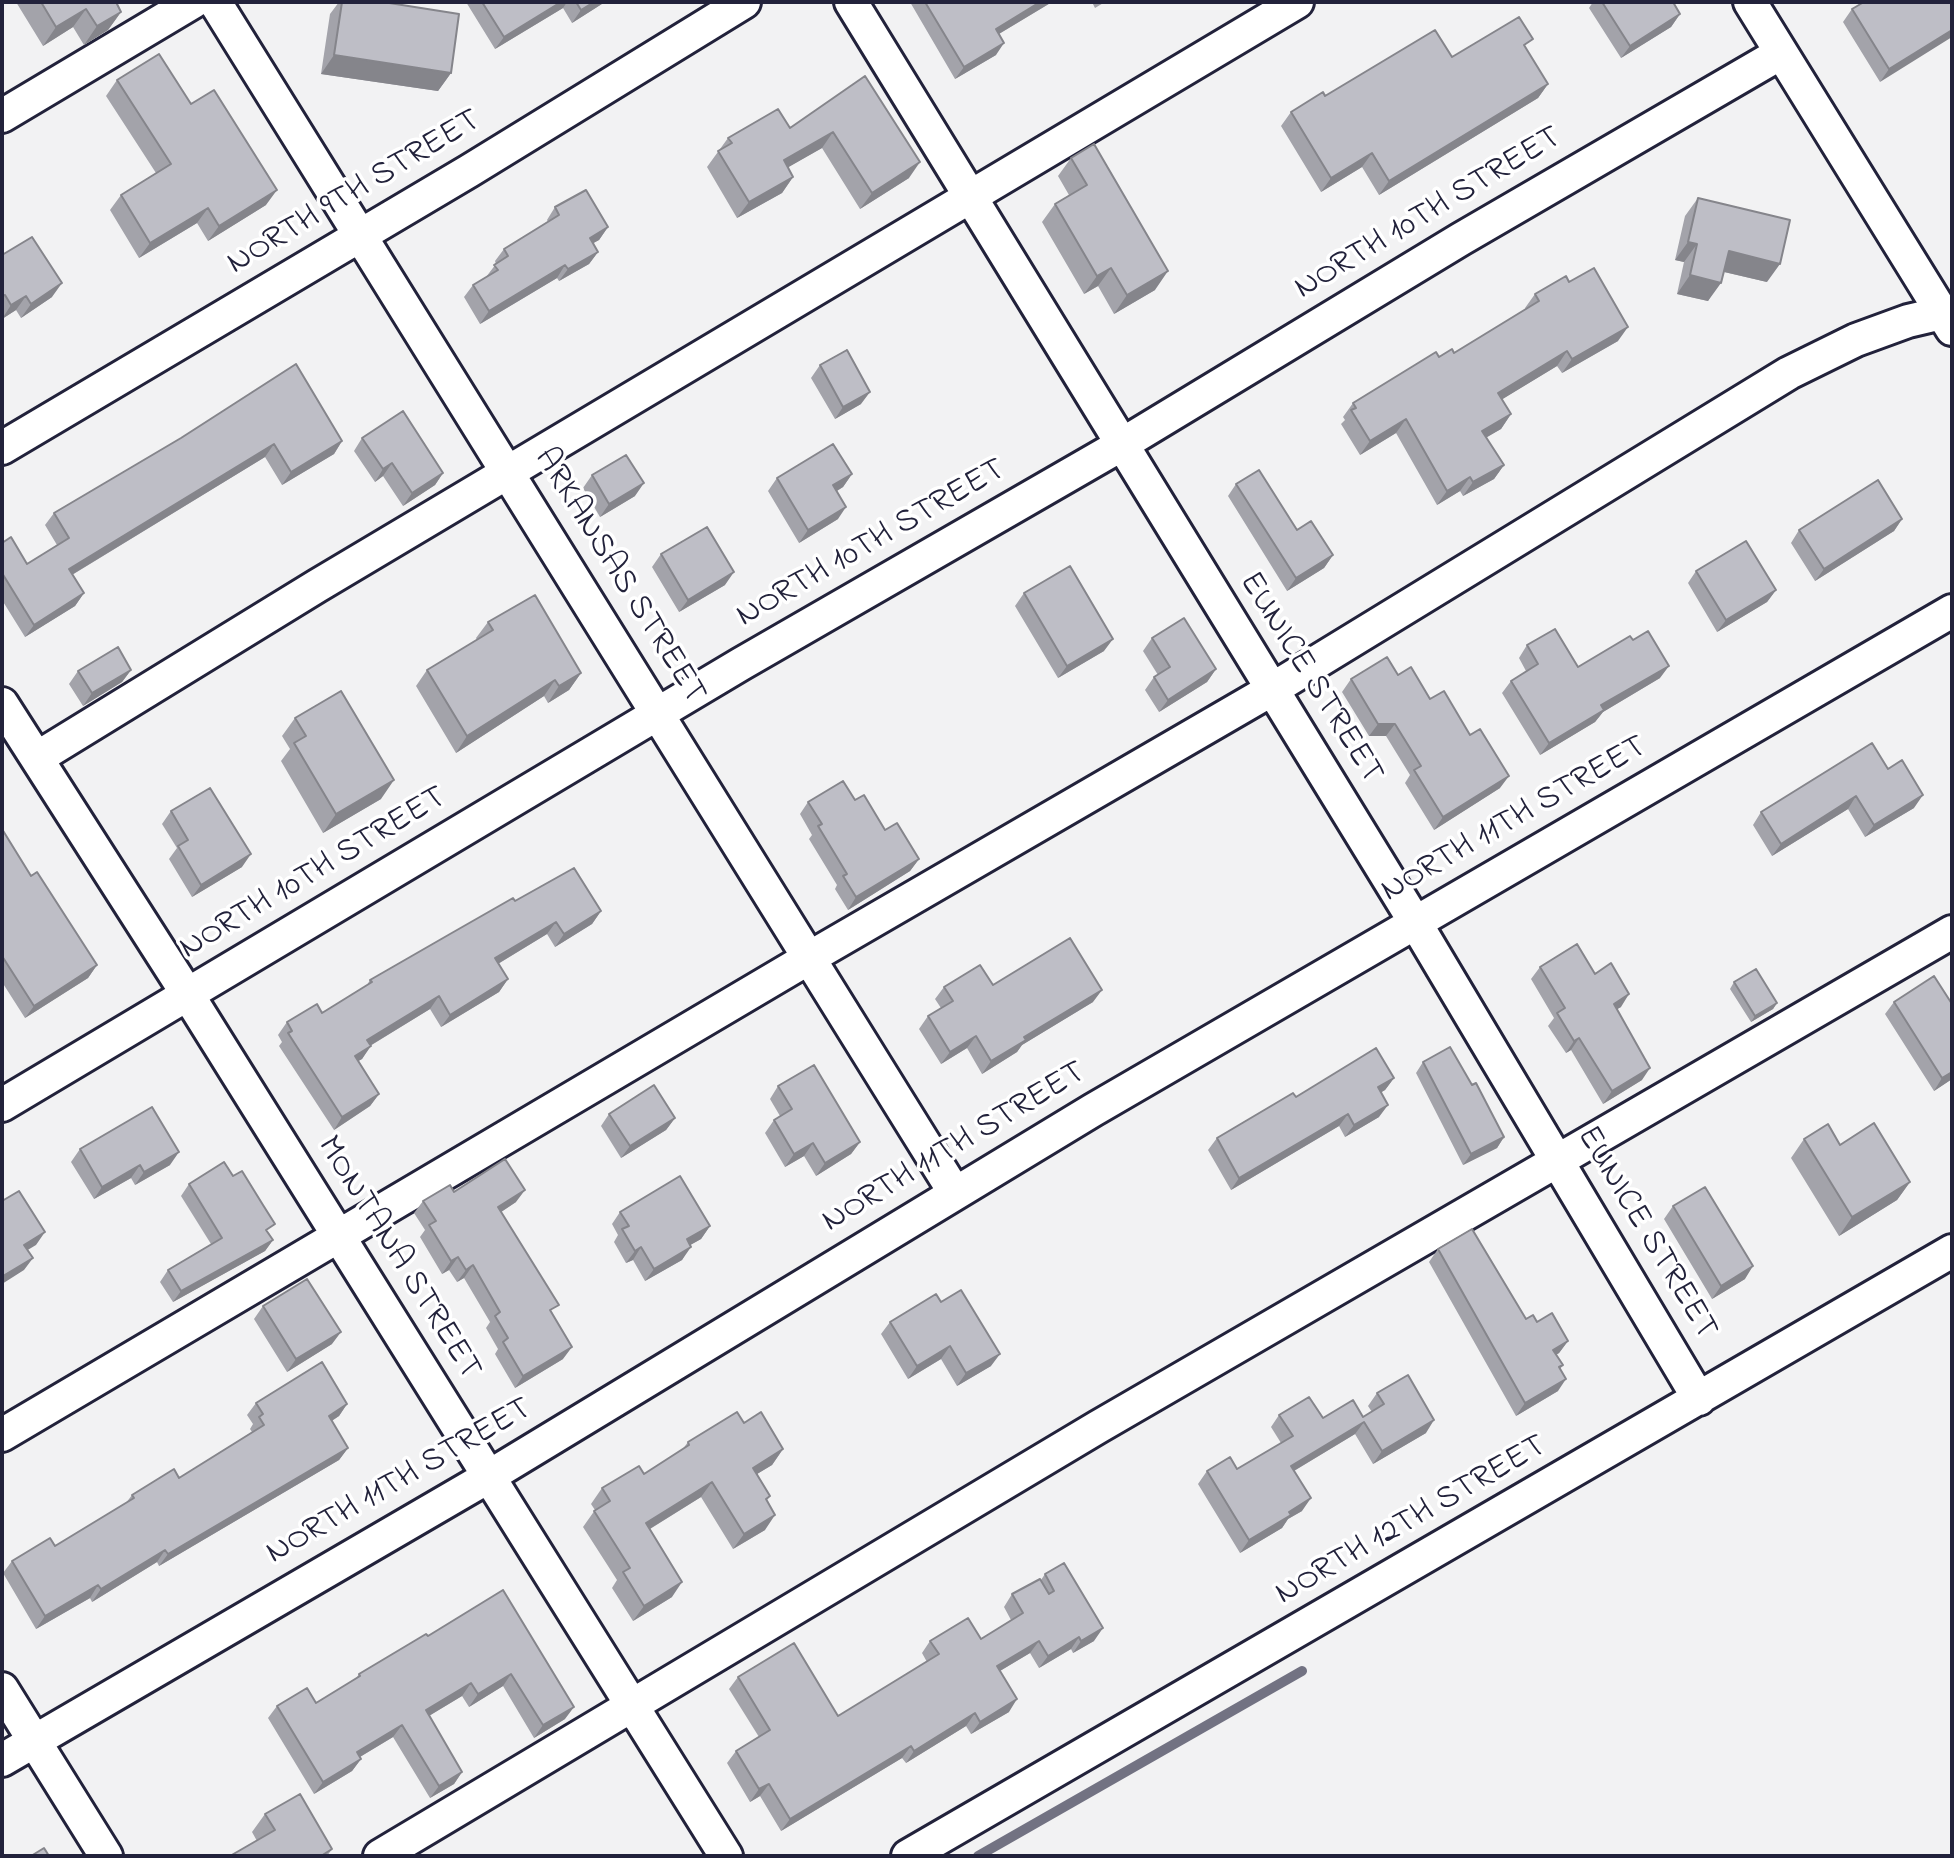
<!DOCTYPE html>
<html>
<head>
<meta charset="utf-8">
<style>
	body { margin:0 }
	#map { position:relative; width:1954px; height:1858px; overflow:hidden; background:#f2f2f3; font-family:"Indie Flower",sans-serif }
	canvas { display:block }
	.frame { position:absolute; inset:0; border:4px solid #22223b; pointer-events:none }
</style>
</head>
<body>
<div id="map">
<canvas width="1954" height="1858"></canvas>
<div class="frame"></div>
</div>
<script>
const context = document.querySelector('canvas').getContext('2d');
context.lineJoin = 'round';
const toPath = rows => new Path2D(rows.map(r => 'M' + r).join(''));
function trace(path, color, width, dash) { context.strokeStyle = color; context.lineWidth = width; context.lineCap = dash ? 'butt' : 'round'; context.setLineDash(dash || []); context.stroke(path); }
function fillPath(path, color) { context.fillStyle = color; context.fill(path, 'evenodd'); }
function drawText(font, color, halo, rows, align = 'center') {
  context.font = font + ' "Indie Flower",sans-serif'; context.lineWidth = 7; context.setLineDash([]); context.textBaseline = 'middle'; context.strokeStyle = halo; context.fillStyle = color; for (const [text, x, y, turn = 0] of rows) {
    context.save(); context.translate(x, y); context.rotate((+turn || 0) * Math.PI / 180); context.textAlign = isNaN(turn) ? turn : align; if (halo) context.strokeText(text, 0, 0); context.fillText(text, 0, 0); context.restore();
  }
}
const stream = toPath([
	[978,1856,1302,1671]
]);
const minor = toPath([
	[215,2,955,1193],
	[851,2,1415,922,1699,1399],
	[1750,2,1952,329],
	[2,116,193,2],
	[2,448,469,171,744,2],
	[2,704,188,995,726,1856],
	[37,758,317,586,1297,2],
	[2,1105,741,664,1121,445,1461,239,1781,53],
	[2,1435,809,958,1271,690,1789,373,1856,340,1908,321,1942,313],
	[2,1689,106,1856],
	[2,1760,488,1477,1093,1110,1952,611],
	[380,1856,1098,1427,1952,932],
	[908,1856,1952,1251]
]);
const wall = toPath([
	[16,2,116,2,121,12,108,30,84,45,73,27,43,46],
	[339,2,383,2,451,73,438,91,321,74,330,14],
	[466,2,605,2,572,23,563,8,495,49],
	[910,2,1052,2,999,34,996,55,955,79],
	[1092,2,1105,2,1095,8],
	[1593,2,1673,2,1680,14,1671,27,1621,58,1589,8],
	[1952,2,1880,82,1843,22,1852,9],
	[1526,49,1548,84,1538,98,1379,195,1362,167,1321,192,1281,126,1291,112,1325,96,1452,57],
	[865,76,909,178,860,209,822,148,788,167,793,177,782,193,737,218,707,167,728,138,790,128],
	[117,80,191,104,266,205,208,241,197,223,139,258,110,210,121,195,156,173,106,96],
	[1071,158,1155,290,1114,314,1098,286,1084,294,1042,222,1055,204,1069,195,1058,176],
	[1698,198,1767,282,1724,272,1708,301,1677,294,1684,262,1675,260,1685,216],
	[555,207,608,227,599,240,593,243,598,252,589,264,559,281,557,278,480,324,464,297,473,285,486,277,496,264,495,261,504,249,548,222,547,220],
	[2,255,52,297,21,318,16,310,2,319],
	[1569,282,1618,341,1562,373,1557,366,1502,399,1511,414,1501,429,1486,437,1504,465,1494,479,1463,496,1460,491,1437,505,1396,433,1360,455,1341,424,1345,420,1343,417,1353,403,1439,357,1454,353,1526,310,1525,308,1535,294],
	[820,365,861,404,835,419,811,378],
	[181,438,342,441,334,454,282,485,265,457,72,575,84,593,75,606,25,637,2,600,2,543,27,564,57,545,45,525,54,513],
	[362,438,443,473,435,485,403,506,383,476,375,482,354,451],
	[852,474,843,487,837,491,838,519,799,543,768,491,777,478],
	[592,475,635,496,600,517,583,488],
	[1236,484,1297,530,1333,555,1324,568,1287,591,1228,496],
	[1902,519,1894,531,1815,581,1791,543,1799,530],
	[661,554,725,585,679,612,652,567],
	[1696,571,1776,590,1767,602,1717,632,1688,583],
	[1024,593,1104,651,1058,678,1015,606],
	[488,622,581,673,569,690,548,703,544,696,456,753,416,686,427,670,477,640,476,638],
	[1152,638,1216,669,1207,682,1159,712,1145,690,1154,677,1158,675,1143,651],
	[1633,640,1660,678,1603,712,1595,722,1540,755,1502,693,1511,681,1526,671,1519,658,1527,645,1578,667],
	[131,670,122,682,83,706,69,684,78,671],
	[1398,675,1430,699,1500,788,1434,830,1405,783,1410,775,1386,736,1369,736,1342,692,1351,679],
	[295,718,381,799,323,833,281,761,290,749,282,736],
	[1888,769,1914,808,1865,837,1848,809,1772,856,1753,825,1761,812],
	[855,800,885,830,919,859,910,871,848,910,835,889,837,885,809,839,812,835,800,814,808,802],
	[171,811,242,867,192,897,169,859,177,848,162,824],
	[2,821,3,830,31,876,97,965,88,978,25,1018,2,982],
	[515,901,601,911,592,924,555,947,547,934,498,964,508,979,499,992,441,1027,430,1009,370,1046,362,1059,358,1061,379,1094,370,1106,334,1130,279,1046,282,1042,278,1035,287,1022,322,1013,367,985,370,980],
	[1540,967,1595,974,1621,1007,1617,1009,1642,1080,1603,1104,1571,1050,1566,1053,1548,1026,1554,1018,1531,979],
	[1734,982,1777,1003,1773,1009,1751,1022,1730,989],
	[993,985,1093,1002,1022,1045,1017,1052,982,1074,967,1048,941,1064,919,1029,928,1016,941,1008,935,999,944,987],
	[1894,1002,1952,1079,1934,1091,1885,1014],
	[1423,1062,1472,1085,1504,1137,1497,1148,1463,1165,1416,1073],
	[1394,1078,1385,1090,1381,1092,1379,1117,1345,1137,1339,1126,1231,1190,1208,1150,1217,1138,1296,1097],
	[778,1086,860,1142,851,1154,816,1176,804,1156,785,1167,765,1133,774,1120,780,1116,770,1099],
	[609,1114,675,1118,666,1130,621,1158,601,1126],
	[1804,1139,1840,1145,1910,1182,1897,1200,1839,1236,1791,1158],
	[80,1149,170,1165,135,1185,131,1178,94,1199,71,1162],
	[189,1184,269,1233,273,1240,265,1251,173,1302,160,1282,168,1270,211,1244,181,1196],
	[454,1192,516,1202,501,1212,553,1314,563,1359,515,1388,495,1354,498,1349,486,1328,490,1322,464,1278,457,1282,449,1270,442,1274,420,1237,425,1230,414,1213,423,1201],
	[1673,1206,1745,1279,1712,1299,1664,1219],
	[620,1212,710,1226,701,1239,690,1245,682,1260,645,1281,633,1260,626,1263,614,1242,618,1235,612,1224],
	[1438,1249,1526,1319,1537,1322,1568,1341,1559,1353,1556,1355,1563,1365,1560,1369,1558,1391,1516,1416,1429,1262],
	[941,1302,991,1366,957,1386,941,1359,908,1379,881,1334,890,1322],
	[263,1306,332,1344,287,1372,254,1319],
	[1377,1393,1426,1433,1373,1464,1355,1434,1294,1471,1302,1511,1288,1519,1282,1528,1240,1553,1198,1484,1207,1471,1237,1469,1281,1443,1271,1427,1279,1415,1323,1418,1363,1417,1372,1412,1368,1406],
	[256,1403,347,1404,339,1416,332,1421,348,1448,339,1460,159,1566,157,1562,92,1602,90,1598,36,1629,3,1573,12,1561,55,1546,126,1503,132,1495,179,1478,252,1432,250,1429,253,1424,247,1415],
	[744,1423,783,1449,772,1465,757,1474,770,1496,767,1500,765,1530,733,1549,701,1497,650,1529,672,1597,633,1621,612,1588,617,1580,583,1527,595,1510,591,1504,602,1488,644,1474,682,1450,688,1442],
	[1045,1574,1094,1641,1073,1653,1071,1649,1039,1668,1030,1653,1000,1671,1009,1712,971,1734,966,1726,906,1763,902,1758,781,1831,760,1796,750,1802,727,1763,736,1751,759,1737,729,1689,738,1677,838,1716,927,1662,922,1653,930,1641,981,1639,1011,1620,1004,1607,1012,1594,1041,1580],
	[503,1590,565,1719,534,1738,503,1686,469,1707,462,1696,429,1716,462,1772,454,1784,430,1798,393,1737,360,1757,361,1759,352,1771,314,1794,268,1718,277,1706,316,1703,355,1680,359,1674,428,1636],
	[265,1814,332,1849,327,1856,230,1856,257,1841,252,1832]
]);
const shadedWall = toPath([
	[561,2,567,2,563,8,495,49,504,37],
	[594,2,605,2,572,23,581,10],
	[1040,2,1052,2,987,41,996,29],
	[86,9,73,27,43,46,56,27],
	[121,12,108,30,84,45,97,26],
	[1680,14,1671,27,1621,58,1630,46],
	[1952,30,1952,37,1880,82,1889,69],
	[1004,43,996,55,955,79,964,67],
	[334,55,451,73,438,91,321,74],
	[1548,84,1538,98,1379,195,1389,181],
	[833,132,822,148,773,176,784,160],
	[1372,153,1362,167,1321,192,1331,178],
	[920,162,909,178,860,209,872,193],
	[793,177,782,193,737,218,749,202],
	[277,190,266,205,208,241,219,226],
	[208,208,197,223,139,258,150,243],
	[608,227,599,240,581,250,590,238],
	[1688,242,1697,244,1684,262,1675,260],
	[1729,251,1780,264,1767,282,1716,270],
	[598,252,589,264,559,281,568,269],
	[565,265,557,278,480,324,489,311],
	[1111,268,1098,286,1084,294,1097,276],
	[1168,271,1155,290,1114,314,1127,295],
	[1690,275,1721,283,1708,301,1677,294],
	[62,283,52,297,21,318,31,304],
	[26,296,16,310,2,319,11,305],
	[1628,327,1618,341,1562,373,1572,359],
	[1567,351,1557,366,1488,408,1498,393],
	[870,392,861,404,835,419,843,407],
	[1511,414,1501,429,1472,446,1482,431],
	[1406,419,1396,433,1360,455,1370,441],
	[342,441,334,454,282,485,291,472],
	[274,444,265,457,60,582,69,569],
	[392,463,383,476,375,482,383,469],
	[1504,465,1494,479,1463,496,1473,482],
	[443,473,435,485,403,506,412,493],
	[852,474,843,487,825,498,833,485],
	[1470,477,1460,491,1437,505,1447,491],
	[644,483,635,496,600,517,609,504],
	[846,507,838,519,799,543,808,530],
	[1902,519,1894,531,1815,581,1824,569],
	[1333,555,1324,568,1287,591,1296,578],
	[734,572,725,585,679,612,688,600],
	[1776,590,1767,602,1717,632,1726,620],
	[84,593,75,606,25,637,34,625],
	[1113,639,1104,651,1058,678,1067,666],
	[1669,666,1660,678,1603,712,1595,722,1540,755,1549,743,1601,705],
	[1216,669,1207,682,1159,712,1168,700],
	[131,670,122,682,83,706,92,693],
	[581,673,569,690,548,703,559,686],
	[555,680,544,696,456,753,467,736],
	[1378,724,1395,724,1386,736,1369,736],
	[1509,776,1500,788,1434,830,1443,817],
	[394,780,381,799,323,833,336,814],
	[1923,795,1914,808,1865,837,1874,825],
	[1856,796,1848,809,1772,856,1781,844],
	[251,854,242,867,192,897,201,885],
	[919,859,910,871,848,910,856,897],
	[601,911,592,924,555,947,564,934],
	[556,922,547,934,486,971,495,958],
	[97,965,88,978,25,1018,34,1006],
	[508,979,499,992,441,1027,450,1015],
	[1102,990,1093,1002,1022,1045,1017,1052,982,1074,991,1061,1024,1037],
	[1629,994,1621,1007,1605,1016,1614,1004],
	[439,996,430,1009,358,1053,367,1040],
	[1777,1003,1773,1009,1751,1022,1755,1016],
	[976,1036,967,1048,941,1064,950,1052],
	[1579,1038,1571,1050,1566,1053,1574,1041],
	[371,1046,362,1059,346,1068,355,1056],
	[1650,1068,1642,1080,1603,1104,1612,1091],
	[1952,1072,1952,1079,1934,1091,1942,1078],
	[1394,1078,1385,1090,1369,1100,1378,1087],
	[379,1094,370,1106,334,1130,342,1117],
	[1388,1105,1379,1117,1345,1137,1354,1125],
	[1348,1114,1339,1126,1231,1190,1239,1178],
	[675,1118,666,1130,621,1158,630,1146],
	[1504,1137,1497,1148,1463,1165,1471,1154],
	[860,1142,851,1154,816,1176,825,1163],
	[813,1143,804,1156,785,1167,794,1154],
	[179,1152,170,1165,135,1185,144,1172],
	[140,1165,131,1178,94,1199,102,1187],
	[1910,1182,1897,1200,1839,1236,1852,1217],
	[525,1190,516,1202,489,1220,498,1207],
	[710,1226,701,1239,678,1252,687,1239],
	[45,1232,36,1245,16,1257,24,1245],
	[273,1240,265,1251,173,1302,181,1291],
	[641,1247,633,1260,626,1263,635,1251],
	[691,1247,682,1260,645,1281,654,1269],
	[458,1257,449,1270,442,1274,451,1261],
	[33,1258,24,1270,2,1284,3,1276],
	[473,1265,464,1278,457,1282,466,1270],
	[1753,1266,1745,1279,1712,1299,1721,1286],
	[341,1332,332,1344,287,1372,296,1359],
	[1568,1341,1559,1353,1544,1362,1553,1350],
	[950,1346,941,1359,908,1379,917,1366],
	[572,1347,563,1359,515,1388,523,1376],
	[1000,1354,991,1366,957,1386,966,1373],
	[1566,1379,1558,1391,1516,1416,1525,1403],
	[347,1404,339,1416,320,1428,329,1416],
	[1434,1420,1426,1433,1373,1464,1382,1451],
	[1364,1422,1355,1434,1282,1478,1291,1466],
	[348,1448,339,1460,159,1566,168,1554],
	[783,1449,772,1465,742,1483,753,1468],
	[712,1482,701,1497,635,1538,646,1523],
	[1311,1498,1302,1511,1288,1519,1282,1528,1240,1553,1249,1540,1289,1512],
	[775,1515,765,1530,733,1549,744,1534],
	[165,1550,157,1562,92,1602,101,1589],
	[682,1582,672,1597,633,1621,644,1606],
	[98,1585,90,1598,36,1629,45,1616],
	[1103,1628,1094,1641,1073,1653,1081,1641],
	[1079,1637,1071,1649,1039,1668,1048,1656],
	[1039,1641,1030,1653,988,1678,997,1666],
	[511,1674,503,1686,469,1707,478,1694],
	[471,1683,462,1696,417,1723,426,1710],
	[1017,1699,1009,1712,971,1734,980,1722],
	[574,1707,565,1719,534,1738,543,1725],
	[975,1713,966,1726,906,1763,914,1751],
	[402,1725,393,1737,348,1764,357,1752],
	[911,1746,902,1758,781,1831,790,1819],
	[361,1759,352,1771,314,1794,323,1782],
	[462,1772,454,1784,430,1798,439,1786],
	[769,1784,760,1796,750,1802,759,1789]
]);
const building = toPath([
	[41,2,116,2,121,12,97,26,86,9,56,27,41,2],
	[342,2,383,2,459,14,451,73,334,55,342,2],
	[482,2,561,2,504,37,482,2],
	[576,2,594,2,581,10,576,2],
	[925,2,1040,2,996,29,1004,43,964,67,925,2],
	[1602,2,1673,2,1680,14,1630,46,1602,2],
	[1864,2,1923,2,1924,3,1926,2,1952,2,1952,30,1889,69,1852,9,1864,2],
	[1519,17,1533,39,1524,45,1548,84,1389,181,1372,153,1331,178,1291,112,1323,92,1325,96,1435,30,1452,57,1519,17],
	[159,54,191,104,214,90,277,190,219,226,208,208,150,243,121,195,171,164,117,80,159,54],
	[865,76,920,162,872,193,833,132,784,160,793,177,749,202,718,151,732,143,728,138,778,109,790,128,865,76],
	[1094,144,1168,271,1127,295,1111,268,1097,276,1055,204,1087,185,1071,158,1094,144],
	[586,190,608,227,590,238,598,252,568,269,565,265,489,311,473,285,498,270,494,265,508,256,504,249,559,215,555,207,586,190],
	[1698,198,1790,220,1780,264,1729,251,1721,283,1690,275,1697,244,1688,242,1698,198],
	[32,237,62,283,31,304,26,296,11,305,5,295,2,296,2,255,32,237],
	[1594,268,1628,327,1572,359,1567,351,1498,393,1511,414,1482,431,1504,465,1473,482,1470,477,1447,491,1406,419,1370,441,1351,410,1356,408,1353,403,1436,352,1439,357,1452,349,1454,353,1539,301,1535,294,1566,276,1569,282,1594,268],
	[847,350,870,392,843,407,820,365,847,350],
	[296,364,342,441,291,472,274,444,69,569,84,593,34,625,2,573,2,543,11,537,27,564,69,538,54,513,181,438,296,364],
	[403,411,443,473,412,493,392,463,383,469,362,438,403,411],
	[833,444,852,474,833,485,846,507,808,530,777,478,833,444],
	[626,455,644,483,609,504,592,475,626,455],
	[1259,470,1297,530,1311,521,1333,555,1296,578,1236,484,1259,470],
	[1878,480,1902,519,1824,569,1799,530,1878,480],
	[707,527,734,572,688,600,661,554,707,527],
	[1746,541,1776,590,1726,620,1696,571,1746,541],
	[1070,566,1113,639,1067,666,1024,593,1070,566],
	[535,595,581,673,559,686,555,680,467,736,427,670,493,630,488,622,535,595],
	[1184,618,1216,669,1168,700,1154,677,1170,667,1152,638,1184,618],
	[1555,629,1578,667,1630,636,1633,640,1648,631,1669,666,1601,705,1604,710,1549,743,1511,681,1538,664,1527,645,1555,629],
	[118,647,131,670,92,693,78,671,118,647],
	[1387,657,1398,675,1411,667,1430,699,1444,691,1470,735,1480,729,1509,776,1443,817,1414,770,1421,766,1395,724,1378,724,1351,679,1387,657],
	[341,691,394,780,336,814,294,743,306,736,295,718,341,691],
	[1872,743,1888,769,1902,760,1923,795,1874,825,1856,796,1781,844,1761,812,1872,743],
	[843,781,855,800,864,795,885,830,897,823,919,859,856,897,843,876,847,874,818,826,822,824,808,802,843,781],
	[210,788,251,854,201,885,178,846,188,840,171,811,210,788],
	[2,829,31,876,37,872,97,965,34,1006,2,956,2,829],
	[574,868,601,911,564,934,556,922,495,958,508,979,450,1015,439,996,367,1040,371,1046,355,1056,379,1094,342,1117,288,1033,292,1031,287,1022,317,1004,322,1013,372,982,370,980,450,934,513,898,515,901,574,868],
	[1070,938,1102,990,1024,1037,1026,1040,991,1061,976,1036,950,1052,928,1016,953,1001,944,987,980,965,993,985,1070,938],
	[1577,944,1595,974,1611,963,1629,994,1614,1004,1650,1068,1612,1091,1579,1038,1574,1041,1557,1013,1565,1008,1540,967,1577,944],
	[1756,969,1777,1003,1755,1016,1734,982,1756,969],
	[1934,976,1952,1004,1952,1072,1942,1078,1894,1002,1934,976],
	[1450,1047,1472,1085,1476,1083,1504,1137,1471,1154,1423,1062,1450,1047],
	[1376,1048,1394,1078,1378,1087,1388,1105,1354,1125,1348,1114,1239,1178,1217,1138,1293,1093,1296,1097,1376,1048],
	[814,1065,860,1142,825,1163,813,1143,794,1154,774,1120,792,1109,778,1086,814,1065],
	[654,1085,675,1118,630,1146,609,1114,654,1085],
	[152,1107,179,1152,144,1172,140,1165,102,1187,80,1149,152,1107],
	[1874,1123,1910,1182,1852,1217,1804,1139,1828,1124,1840,1145,1874,1123],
	[505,1159,525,1190,498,1207,559,1305,550,1310,572,1347,523,1376,503,1342,508,1338,495,1316,500,1312,473,1265,466,1270,458,1257,451,1261,429,1225,436,1221,423,1201,450,1185,454,1192,505,1159],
	[224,1162,233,1176,242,1171,263,1205,275,1224,266,1230,273,1240,181,1291,168,1270,222,1238,189,1184,224,1162],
	[680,1176,710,1226,687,1239,691,1247,654,1269,641,1247,635,1251,622,1229,629,1226,620,1212,680,1176],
	[1705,1187,1753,1266,1721,1286,1673,1206,1705,1187],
	[19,1191,45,1232,24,1245,33,1258,3,1276,2,1274,2,1201,19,1191],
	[1472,1229,1526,1319,1533,1315,1537,1322,1552,1313,1568,1341,1553,1350,1563,1365,1559,1367,1566,1379,1525,1403,1438,1249,1472,1229],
	[307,1279,341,1332,296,1359,263,1306,307,1279],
	[961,1290,1000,1354,966,1373,950,1346,917,1366,890,1322,936,1294,941,1302,961,1290],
	[322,1362,347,1404,329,1416,348,1448,168,1554,165,1550,101,1589,98,1585,45,1616,12,1561,50,1538,55,1546,134,1498,132,1495,174,1469,179,1478,264,1425,259,1417,263,1414,256,1403,322,1362],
	[1408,1375,1434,1420,1382,1451,1364,1422,1291,1466,1311,1498,1289,1512,1291,1515,1249,1540,1207,1471,1230,1457,1237,1469,1293,1436,1279,1415,1309,1397,1323,1418,1353,1400,1363,1417,1384,1404,1377,1393,1408,1375],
	[737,1412,744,1423,761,1412,783,1449,753,1468,770,1496,766,1499,775,1515,744,1534,712,1482,646,1523,682,1582,644,1606,623,1572,630,1568,594,1511,610,1501,602,1488,639,1466,644,1474,689,1445,688,1442,737,1412],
	[1064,1563,1103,1628,1081,1641,1079,1637,1048,1656,1039,1641,997,1666,1017,1699,980,1722,975,1713,914,1751,911,1746,790,1819,769,1784,759,1789,736,1751,770,1730,738,1677,794,1643,838,1716,939,1654,930,1641,968,1618,981,1639,1023,1613,1012,1594,1040,1579,1049,1594,1054,1591,1045,1574,1064,1563],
	[503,1590,574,1707,543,1725,511,1674,478,1694,471,1683,426,1710,462,1772,439,1786,402,1725,357,1752,361,1759,323,1782,277,1706,307,1688,316,1703,360,1676,359,1674,426,1634,428,1636,503,1590],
	[300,1794,332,1849,321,1856,230,1856,275,1830,265,1814,300,1794],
	[44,1848,49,1856,31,1856,44,1848]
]);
const streetNames = [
	["NORTH 9TH STREET",355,194,-31],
	["NORTH 10TH STREET",1429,215,-31],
	["NORTH 10TH STREET",872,545,-30],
	["ARKANSAS STREET",618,577,58],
	["EUNICE STREET",1309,679,58],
	["NORTH 11TH STREET",1515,821,-30],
	["NORTH 10TH STREET",314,875,-31],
	["NORTH 11TH STREET",955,1149,-31],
	["EUNICE STREET",1645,1234,59],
	["MONTANA STREET",397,1259,58],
	["NORTH 11TH STREET",400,1483,-30],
	["NORTH 12TH STREET",1412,1522,-30]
];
trace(stream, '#727282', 10);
trace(minor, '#22223b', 38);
trace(minor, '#fff', 32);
fillPath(wall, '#a3a3aa');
fillPath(shadedWall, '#85858b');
fillPath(building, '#bebec6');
trace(building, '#85858b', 2);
drawText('34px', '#22223b', '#fff', streetNames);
</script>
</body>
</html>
